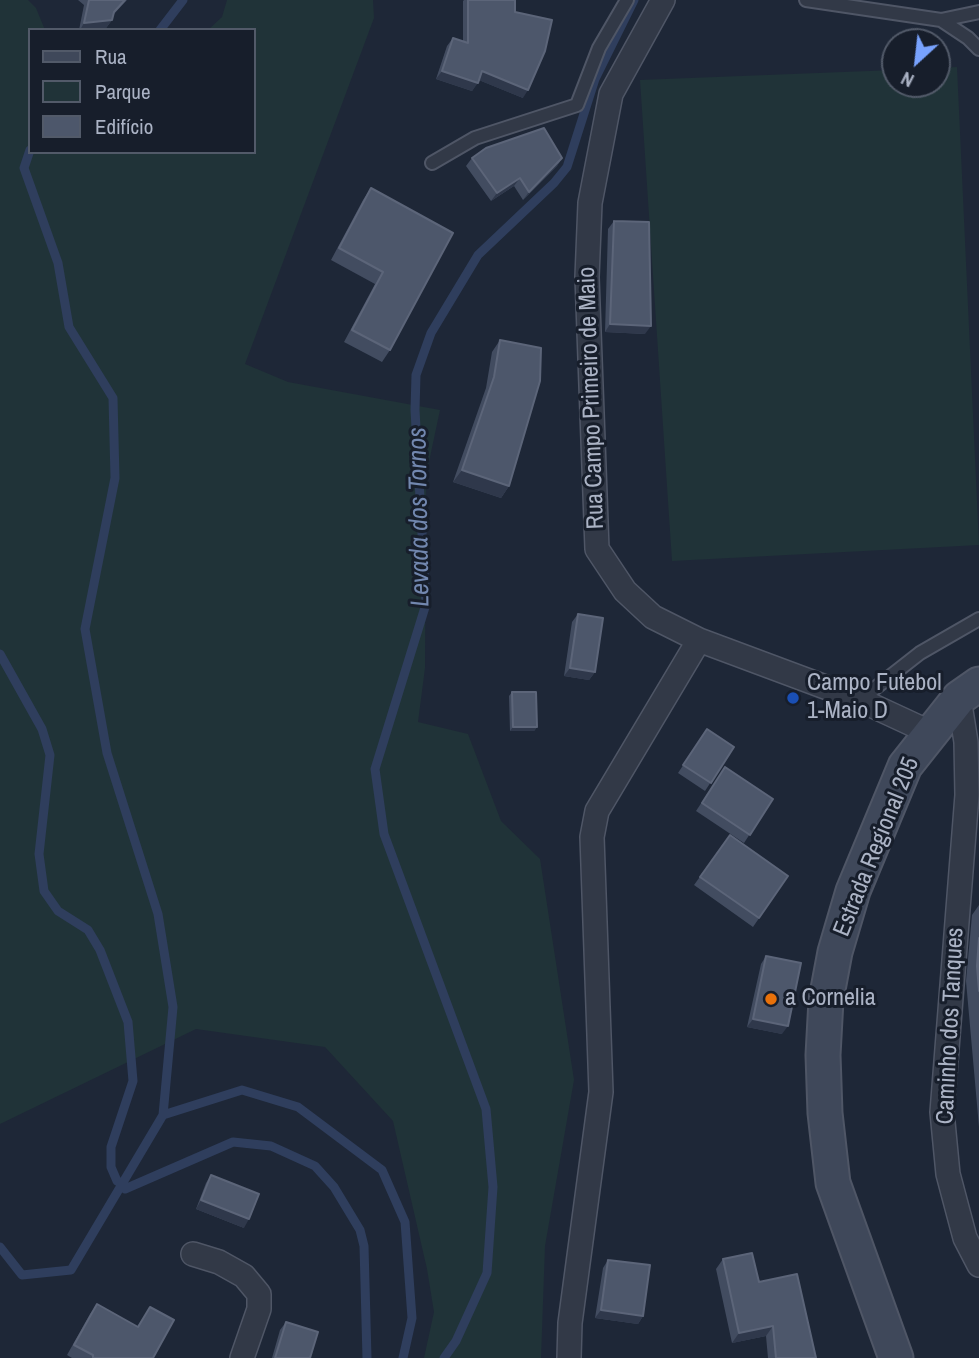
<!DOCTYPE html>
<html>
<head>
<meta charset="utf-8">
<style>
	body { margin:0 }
	#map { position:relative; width:979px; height:1358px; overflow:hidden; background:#1e2737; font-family:"Archivo Narrow",sans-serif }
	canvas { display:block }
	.legend { position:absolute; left:28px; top:28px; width:228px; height:126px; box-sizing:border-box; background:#171e2b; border:2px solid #525a69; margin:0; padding:9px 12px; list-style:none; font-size:21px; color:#abb3c5 }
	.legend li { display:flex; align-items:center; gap:14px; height:35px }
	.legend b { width:35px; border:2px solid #525a69 }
	.north { position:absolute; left:881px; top:28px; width:70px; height:70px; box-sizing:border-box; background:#171e2b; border:2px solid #525a69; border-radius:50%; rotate:207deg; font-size:19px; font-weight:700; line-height:28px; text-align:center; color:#abb3c5 }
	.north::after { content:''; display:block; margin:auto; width:24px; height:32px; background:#78a2fd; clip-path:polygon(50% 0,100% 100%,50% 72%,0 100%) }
</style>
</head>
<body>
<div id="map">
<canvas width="979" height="1358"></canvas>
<ul class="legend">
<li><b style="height:9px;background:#3f485a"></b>Rua</li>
<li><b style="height:19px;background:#203338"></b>Parque</li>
<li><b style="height:19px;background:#4d576b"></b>Edifício</li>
</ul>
<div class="north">N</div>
</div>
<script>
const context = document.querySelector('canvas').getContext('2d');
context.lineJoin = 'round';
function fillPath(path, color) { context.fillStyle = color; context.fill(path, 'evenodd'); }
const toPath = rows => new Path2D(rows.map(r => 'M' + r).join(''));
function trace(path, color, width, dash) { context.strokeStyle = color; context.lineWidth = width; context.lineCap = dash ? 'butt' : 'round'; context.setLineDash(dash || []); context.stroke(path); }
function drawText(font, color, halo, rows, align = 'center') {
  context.font = font + ' "Archivo Narrow",sans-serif'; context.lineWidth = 6; context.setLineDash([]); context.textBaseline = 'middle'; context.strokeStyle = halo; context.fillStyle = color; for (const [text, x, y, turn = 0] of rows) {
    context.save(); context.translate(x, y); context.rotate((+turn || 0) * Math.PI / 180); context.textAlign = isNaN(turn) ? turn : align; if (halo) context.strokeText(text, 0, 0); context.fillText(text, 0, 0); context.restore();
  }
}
const green = toPath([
	[0,0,28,0,36,8,45,30,30,30,30,152,254,152,254,30,208,30,222,17,227,0,373,0,374,18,245,364,288,382,440,410,426,476,425,668,418,722,468,734,501,821,540,859,574,1080,545,1246,541,1358,424,1358,434,1312,427,1269,393,1121,325,1047,196,1029,0,1124],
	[957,67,979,545,672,561,640,80,895,70,895,84,937,84,937,68]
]);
const stream = toPath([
	[160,30,183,0],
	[0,654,42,729,50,755,39,854,44,891,58,911,88,930,100,950,128,1022,133,1081,111,1147,111,1167,117,1181],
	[163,1115,242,1090,298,1107,382,1170,405,1222,412,1318,403,1358],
	[125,1189,233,1142,271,1146,315,1166,334,1187,360,1230,364,1246,367,1358],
	[0,1247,22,1275,71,1270,163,1115,173,1007,158,914,107,753,85,629,115,478,113,398,69,327,58,263,24,168,30,150],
	[444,1358,456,1341,487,1273,493,1187,486,1109,384,834,375,769,426,604,415,410,416,375,431,333,478,255,554,183,567,167,595,79,634,0]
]);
const lane = toPath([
	[806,0,941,20,979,12],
	[941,20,968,38,979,49],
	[432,163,475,138,577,105,599,48,627,0],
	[860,700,920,653,979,619]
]);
const street = toPath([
	[663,0,611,94,590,203,587,277,597,549,625,591,653,617,699,640,860,700,929,732],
	[959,698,966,742,967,795,942,1112,948,1174,965,1238,979,1265],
	[193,1254,219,1262,244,1276,259,1294,259,1309,242,1358],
	[569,1358,570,1323,601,1092,592,837,597,811,699,640]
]);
const secondary = toPath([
	[896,1358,833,1183,825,1113,823,1055,826,1000,835,952,853,891,905,766,959,698,979,684]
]);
const wall = toPath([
	[78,0,127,0,113,15,112,20,106,28,89,30,79,30,84,5],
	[464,0,515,0,515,12,523,98,479,80,472,91,436,79,447,46,453,38,463,41,463,1],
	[472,158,562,158,557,166,523,200,514,186,491,201,466,166],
	[371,188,453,233,390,350,382,362,344,342,375,284,331,260,363,200],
	[614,221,645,334,605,332,608,229],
	[500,340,509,486,501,498,453,482,486,388,492,352],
	[578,614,595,672,589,680,564,676,572,622],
	[512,692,537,727,534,731,510,731,509,696],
	[707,729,734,747,705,791,678,773],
	[725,767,773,799,744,843,696,811],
	[730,835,788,876,753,927,694,885],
	[979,905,979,1127,966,981,972,915],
	[766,956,782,1034,747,1027,761,964],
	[211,1175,244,1228,196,1209,206,1183],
	[723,1259,759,1282,816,1358,768,1358,766,1336,732,1343,716,1269],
	[608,1260,643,1316,638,1324,595,1318,603,1268],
	[97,1304,137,1327,150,1307,153,1358,72,1358,67,1355,90,1314],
	[286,1322,310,1358,272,1358,280,1330]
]);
const shadedWall = toPath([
	[112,20,106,28,80,30,84,23],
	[442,71,478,83,472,91,436,79],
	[482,71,528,90,523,98,476,79],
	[562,158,557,166,523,200,529,192],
	[520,178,514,186,491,201,497,193],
	[610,324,651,326,645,334,605,332],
	[462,470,509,486,501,498,453,482],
	[570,668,595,672,589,680,564,676],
	[513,727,537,727,534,731,510,731],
	[753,1019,788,1026,782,1034,747,1027],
	[201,1200,249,1219,244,1228,196,1209],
	[601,1310,643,1316,638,1324,595,1318],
	[773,1326,766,1336,732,1343,739,1333]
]);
const building = toPath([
	[89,0,125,0,114,12,112,20,84,23,89,0],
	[468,0,515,0,515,12,552,20,545,51,528,90,482,71,478,83,442,71,453,38,468,43,468,0],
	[544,128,562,158,529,192,520,178,497,193,472,158,486,148,544,128],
	[371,188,453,233,390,350,352,330,383,272,339,248,371,188],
	[614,221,649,222,651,326,610,324,614,221],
	[500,340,541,348,540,381,509,486,462,470,494,377,500,340],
	[578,614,603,618,595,672,570,668,578,614],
	[512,692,536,692,537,727,513,727,512,692],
	[707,729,734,747,711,783,683,765,707,729],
	[725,767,773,799,750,835,702,803,725,767],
	[730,835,788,876,759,918,700,877,730,835],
	[979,938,979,991,977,966,979,938],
	[766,956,801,963,788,1026,753,1019,766,956],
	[211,1175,259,1194,249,1219,201,1200,211,1175],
	[752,1253,759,1282,797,1274,816,1358,776,1358,773,1326,739,1333,723,1259,752,1253],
	[608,1260,650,1265,643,1316,601,1310,608,1260],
	[97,1304,138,1327,150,1307,174,1320,153,1358,93,1358,93,1355,74,1345,97,1304],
	[286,1322,318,1332,310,1358,275,1358,286,1322]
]);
const markers = [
	[793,698,7,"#1a4fb4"],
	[771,999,7,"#e8710a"]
];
const streetNames = [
	["Rua Campo Primeiro de Maio",592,398,-92],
	["Estrada Regional 205",877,847,-68],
	["Caminho dos Tanques",951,1026,-87]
];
const poiNames = [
	["Campo Futebol",807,684],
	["1-Maio D",807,712],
	["a Cornelia",785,999]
];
const waterNames = [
	["Levada dos Tornos",420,517,-91]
];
fillPath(green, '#203338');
trace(stream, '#2f3e5d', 9);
trace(lane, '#4f5666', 16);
trace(street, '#4f5666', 26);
trace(secondary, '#4f5666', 37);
trace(lane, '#323947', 12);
trace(street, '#323947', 23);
trace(secondary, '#3f485a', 33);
fillPath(wall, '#424c60');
fillPath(shadedWall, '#2f384b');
fillPath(building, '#4d576b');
trace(building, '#5c6579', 2);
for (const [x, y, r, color] of markers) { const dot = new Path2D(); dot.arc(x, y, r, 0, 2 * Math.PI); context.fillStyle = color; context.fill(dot); trace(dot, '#171e2b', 2.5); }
drawText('24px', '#abb3c5', '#171e2b', streetNames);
drawText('24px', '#abb3c5', '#171e2b', poiNames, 'left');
drawText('italic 26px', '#7287af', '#171e2b', waterNames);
</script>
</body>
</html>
